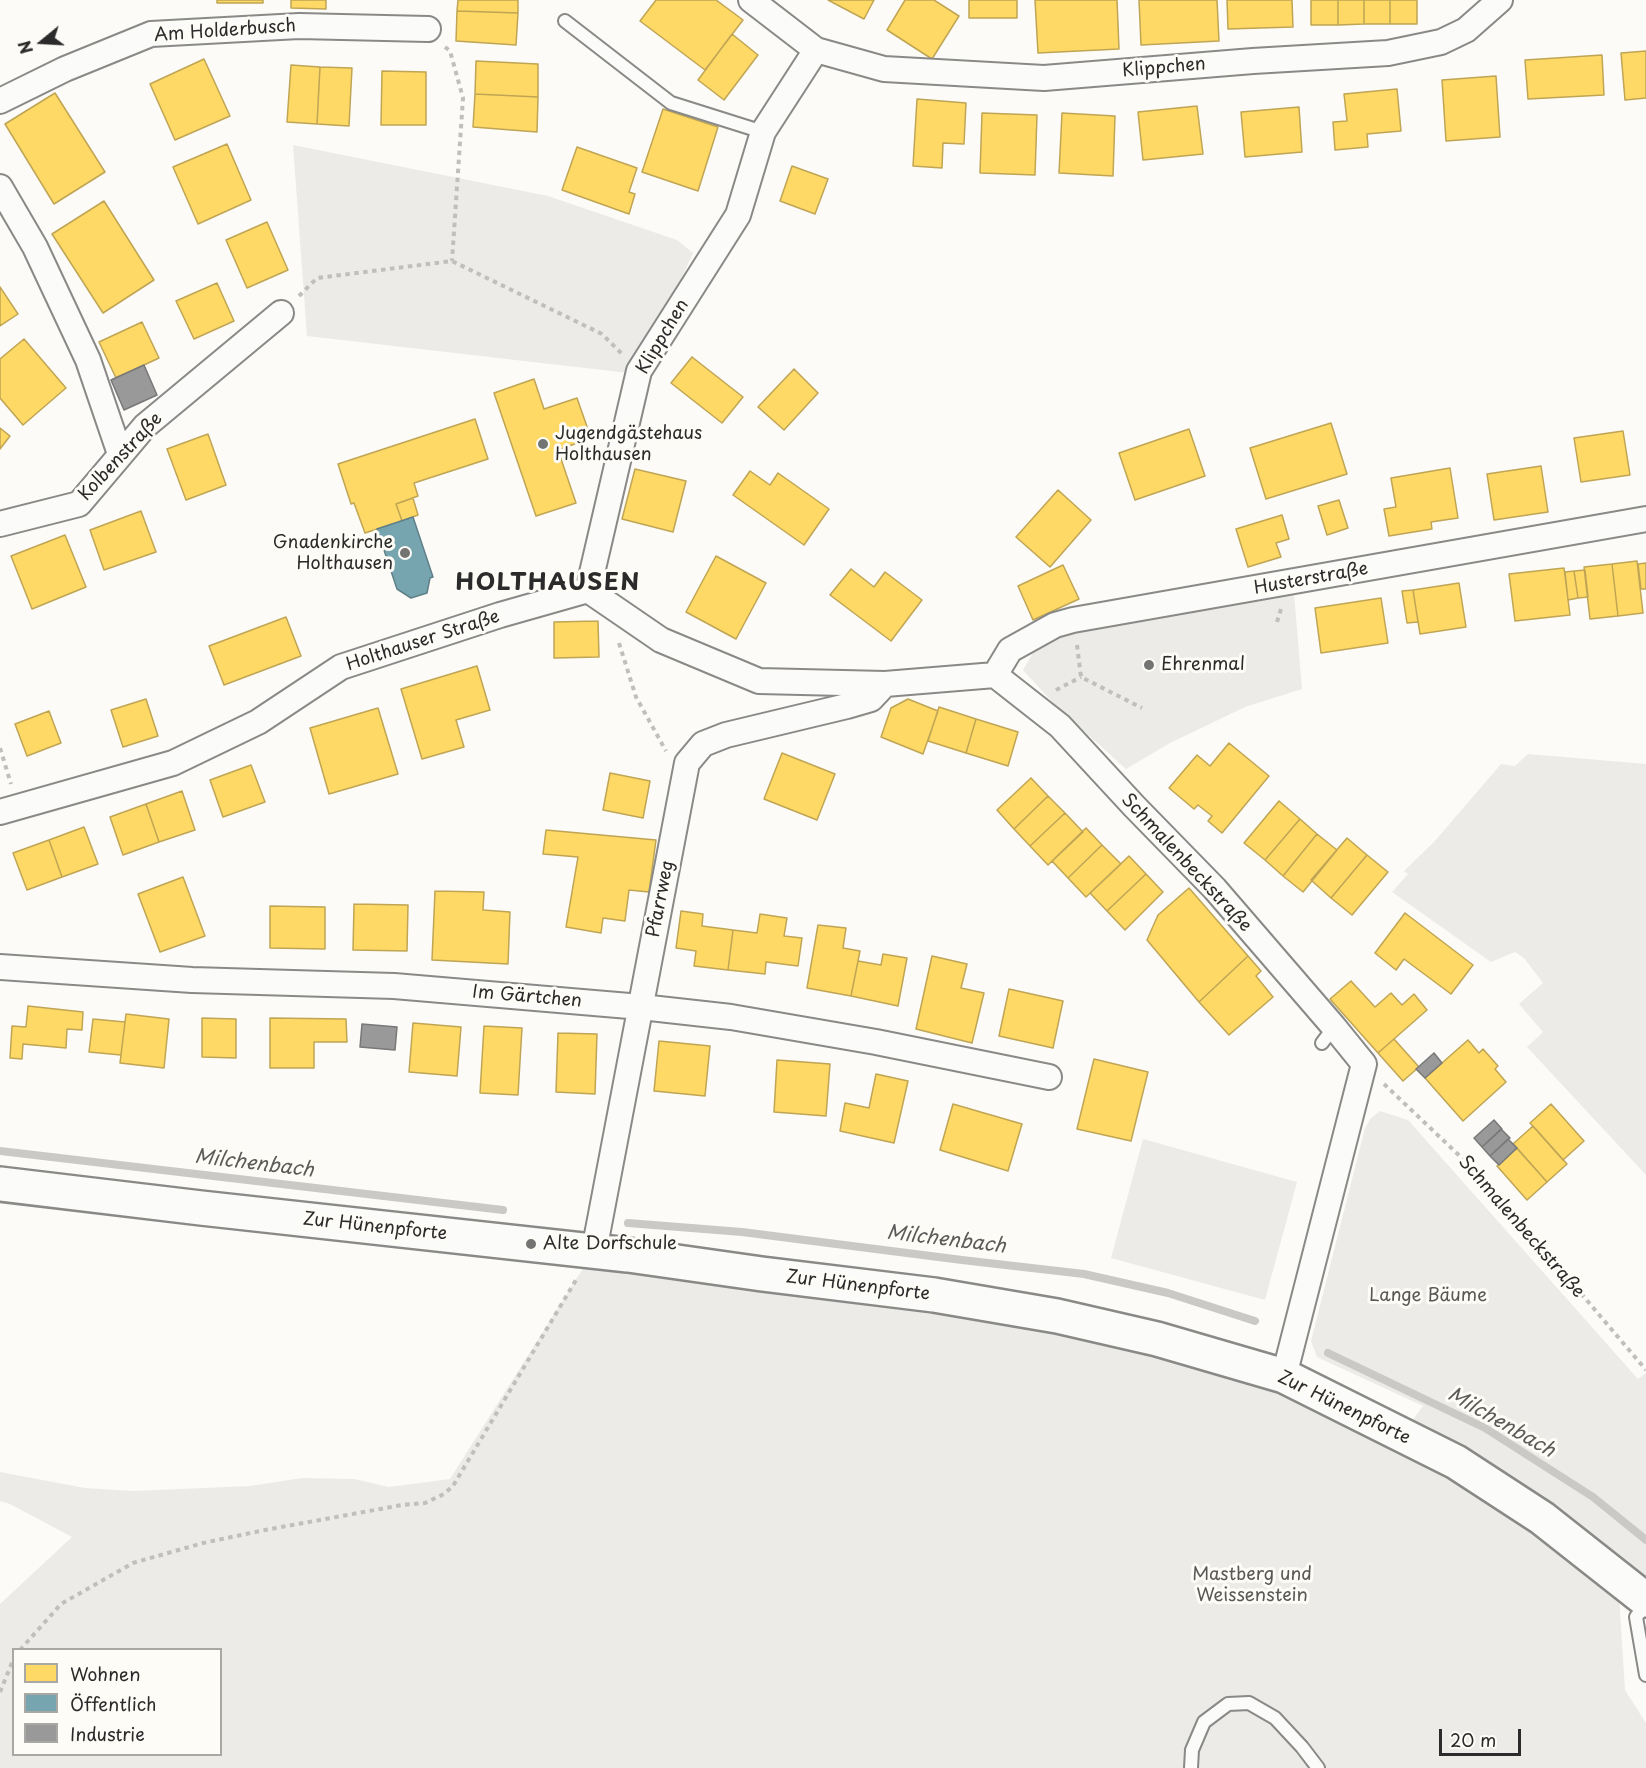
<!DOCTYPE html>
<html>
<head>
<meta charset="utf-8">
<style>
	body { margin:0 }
	#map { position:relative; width:1646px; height:1768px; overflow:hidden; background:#fcfbf8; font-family:"Playpen Sans",sans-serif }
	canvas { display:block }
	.legend { position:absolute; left:12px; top:1648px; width:210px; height:108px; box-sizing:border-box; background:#fdfcf7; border:2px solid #a9a8a5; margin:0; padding:8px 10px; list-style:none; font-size:18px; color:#2b2b2b }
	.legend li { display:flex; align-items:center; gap:12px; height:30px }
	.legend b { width:30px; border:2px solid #a9a8a5 }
	.north { position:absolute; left:12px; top:12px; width:60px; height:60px; -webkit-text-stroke:4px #fdfcf7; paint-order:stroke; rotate:252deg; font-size:16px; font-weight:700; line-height:24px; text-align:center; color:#2b2b2b }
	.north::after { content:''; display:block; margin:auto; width:21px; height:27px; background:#2b2b2b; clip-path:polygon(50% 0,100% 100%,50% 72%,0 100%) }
	.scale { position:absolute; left:1439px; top:1729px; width:82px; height:27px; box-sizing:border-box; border:3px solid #2b2b2b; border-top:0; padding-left:8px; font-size:18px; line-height:21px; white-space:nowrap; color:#2b2b2b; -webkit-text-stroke:4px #fdfcf7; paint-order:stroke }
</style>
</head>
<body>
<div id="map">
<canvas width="1646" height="1768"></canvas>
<ul class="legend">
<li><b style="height:16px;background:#ffd966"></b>Wohnen</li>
<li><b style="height:16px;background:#76a5af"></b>Öffentlich</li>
<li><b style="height:16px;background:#999"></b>Industrie</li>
</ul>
<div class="north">N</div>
<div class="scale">20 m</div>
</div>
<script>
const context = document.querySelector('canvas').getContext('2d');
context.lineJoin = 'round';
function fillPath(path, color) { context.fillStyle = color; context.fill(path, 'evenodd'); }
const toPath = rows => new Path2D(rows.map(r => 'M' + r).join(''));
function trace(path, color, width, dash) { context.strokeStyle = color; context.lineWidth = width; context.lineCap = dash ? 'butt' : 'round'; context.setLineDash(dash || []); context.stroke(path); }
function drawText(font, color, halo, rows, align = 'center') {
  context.font = font + ' "Playpen Sans",sans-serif'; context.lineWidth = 6; context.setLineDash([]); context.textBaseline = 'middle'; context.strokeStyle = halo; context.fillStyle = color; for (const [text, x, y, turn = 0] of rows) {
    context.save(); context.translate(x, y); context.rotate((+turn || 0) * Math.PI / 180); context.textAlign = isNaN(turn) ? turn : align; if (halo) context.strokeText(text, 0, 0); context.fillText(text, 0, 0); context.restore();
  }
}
const green = toPath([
	[293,145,548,196,677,240,693,253,637,374,307,336],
	[1294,593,1302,689,1245,707,1170,743,1126,769,1054,704,1023,670,1038,644,1092,624],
	[1528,754,1646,764,1646,1175,1527,1047,1543,1032,1519,1004,1543,983,1524,958,1515,952,1491,962,1392,892,1408,874,1404,871,1434,842,1501,764,1515,766],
	[1380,1111,1408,1120,1638,1379,1646,1373,1646,1598,1618,1578,1625,1690,1646,1723,1646,1768,0,1768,0,1604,72,1537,10,1504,0,1501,0,1472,85,1488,134,1491,250,1486,302,1478,354,1479,389,1487,450,1479,594,1251,1223,1357,1402,1434,1423,1406,1317,1357,1311,1341,1365,1128,1371,1118],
	[14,1650,220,1650,220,1754,14,1754],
	[1143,1139,1297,1182,1265,1300,1111,1258]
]);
const homes = toPath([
	[217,0,263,0,263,3,217,3,217,0],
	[291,0,326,0,326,9,291,8,291,0],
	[458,0,518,0,518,13,457,11,458,0],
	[656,0,716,0,743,20,705,70,640,21,656,0],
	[828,0,874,0,864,19,828,0],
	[905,0,934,0,959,16,932,59,887,30,905,0],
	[969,0,1017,0,1017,18,969,18,969,0],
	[1035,0,1117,0,1119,49,1038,53,1035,0],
	[1139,0,1217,0,1219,41,1141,45,1139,0],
	[1227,0,1292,0,1293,27,1228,29,1227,0],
	[1311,0,1338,0,1338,25,1311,25,1311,0],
	[1338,0,1364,0,1364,24,1338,25,1338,0],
	[1364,0,1390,0,1390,24,1364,24,1364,0],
	[1390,0,1417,0,1417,24,1390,24,1390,0],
	[457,11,518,13,516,45,456,41,457,11],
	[732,34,758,55,724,100,698,80,732,34],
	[1646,51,1646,98,1625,100,1621,53,1646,51],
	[1602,55,1604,95,1528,99,1525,60,1602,55],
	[204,59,230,116,175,140,150,84,204,59],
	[476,61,538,64,538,97,475,94,476,61],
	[291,65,320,67,317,124,287,122,291,65],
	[320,67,352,68,349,126,317,124,320,67],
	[382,71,426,72,426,125,381,125,382,71],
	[1496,76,1500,137,1446,141,1442,80,1496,76],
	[1397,89,1401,131,1367,134,1368,147,1335,150,1333,122,1347,121,1344,94,1397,89],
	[55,93,105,172,54,204,5,124,55,93],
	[475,94,538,97,537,132,473,127,475,94],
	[917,99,966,103,964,144,943,143,942,168,913,166,917,99],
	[1197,106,1203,154,1143,160,1138,112,1197,106],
	[1299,107,1302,152,1245,157,1241,112,1299,107],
	[663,109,718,127,698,191,642,172,663,109],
	[982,113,1037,115,1035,175,980,173,982,113],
	[1062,113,1115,116,1113,176,1059,173,1062,113],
	[227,144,251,200,198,224,173,167,227,144],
	[577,147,637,168,629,192,635,194,629,214,562,190,577,147],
	[792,166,828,179,815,214,780,201,792,166],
	[104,201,154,280,103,313,52,234,104,201],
	[267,222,288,270,247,288,226,240,267,222],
	[217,283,234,321,194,339,176,301,217,283],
	[0,287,18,314,0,326,0,287],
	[142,322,159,358,116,378,99,342,142,322],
	[24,339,66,388,23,425,0,398,0,359,24,339],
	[692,357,743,397,722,423,671,383,692,357],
	[794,369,818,393,784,430,758,407,794,369],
	[534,379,544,409,577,398,591,438,558,450,576,503,536,516,494,393,534,379],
	[475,419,488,459,414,483,418,496,396,504,402,521,365,533,354,503,351,504,338,464,475,419],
	[1331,423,1347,474,1266,499,1250,448,1331,423],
	[0,428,10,436,0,449,0,428],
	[1189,429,1205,476,1135,500,1119,453,1189,429],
	[1623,431,1630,475,1581,482,1574,438,1623,431],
	[208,434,226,485,186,500,167,449,208,434],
	[1541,466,1548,512,1494,520,1487,474,1541,466],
	[1450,468,1458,518,1431,522,1432,529,1389,536,1384,509,1396,507,1391,478,1450,468],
	[635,469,686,481,673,532,622,519,635,469],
	[750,471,770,485,778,473,829,509,804,545,733,495,750,471],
	[1058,490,1091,520,1050,567,1016,537,1058,490],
	[413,498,418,515,402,521,396,504,413,498],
	[1339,500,1348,528,1327,535,1318,506,1339,500],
	[141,511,156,552,104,570,90,530,141,511],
	[1282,515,1289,539,1276,543,1281,557,1248,567,1236,529,1282,515],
	[65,535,86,587,32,609,11,556,65,535],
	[716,556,766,583,736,639,686,612,716,556],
	[1637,561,1643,613,1618,616,1612,564,1637,561],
	[1646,563,1646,589,1641,589,1638,564,1646,563],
	[1612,564,1618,616,1590,619,1584,567,1612,564],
	[1063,565,1079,599,1033,620,1018,586,1063,565],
	[1564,568,1570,615,1515,621,1509,574,1564,568],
	[851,569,874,587,885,572,922,600,891,641,830,595,851,569],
	[1585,570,1588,597,1578,598,1574,571,1585,570],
	[1574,571,1578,598,1568,600,1565,572,1574,571],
	[1459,583,1466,627,1420,634,1413,590,1459,583],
	[1413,590,1418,622,1407,623,1402,591,1413,590],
	[1381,598,1388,643,1321,653,1315,608,1381,598],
	[286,617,301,656,224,685,209,646,286,617],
	[598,621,599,657,554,658,554,622,598,621],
	[477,666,490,710,456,720,464,747,422,759,401,689,477,666],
	[146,699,158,736,123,747,111,710,146,699],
	[908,699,938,711,923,754,881,737,891,708,908,699],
	[939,707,976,719,966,753,928,741,939,707],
	[378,708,398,774,329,794,310,728,378,708],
	[49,711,61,743,27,756,15,724,49,711],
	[976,719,1018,732,1008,766,966,753,976,719],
	[1229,743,1269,776,1222,833,1208,821,1212,816,1198,805,1194,809,1169,788,1197,755,1210,766,1229,743],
	[782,753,835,774,817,820,764,799,782,753],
	[251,765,265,802,223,817,210,780,251,765],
	[610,773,650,781,643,818,603,810,610,773],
	[1031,778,1048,796,1014,829,997,810,1031,778],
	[182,791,195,830,159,842,146,804,182,791],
	[1048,796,1065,813,1030,846,1014,829,1048,796],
	[1279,801,1300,819,1265,860,1244,843,1279,801],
	[146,804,159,842,123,855,110,817,146,804],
	[1065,813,1083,832,1048,865,1030,846,1065,813],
	[1300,819,1317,834,1283,876,1265,860,1300,819],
	[84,827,98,864,62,877,49,840,84,827],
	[1086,828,1102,845,1068,878,1052,861,1086,828],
	[546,830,656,840,649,892,629,890,625,921,603,918,601,933,566,927,578,857,543,854,546,830],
	[1317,834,1337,850,1303,892,1283,876,1317,834],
	[1347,838,1367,855,1331,898,1311,880,1347,838],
	[49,840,62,877,27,890,13,853,49,840],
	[1102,845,1121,864,1086,897,1068,878,1102,845],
	[1367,855,1388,872,1352,915,1331,898,1367,855],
	[1129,856,1146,874,1107,911,1090,893,1129,856],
	[1146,874,1163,892,1125,930,1107,911,1146,874],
	[183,877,205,936,160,952,138,894,183,877],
	[1189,888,1248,956,1199,1002,1147,940,1158,915,1189,888],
	[435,891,484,892,483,910,510,912,508,964,432,960,435,891],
	[354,904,408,905,407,951,353,950,354,904],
	[270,906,325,907,325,949,270,948,270,906],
	[681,911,703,914,702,926,733,930,728,970,694,966,696,951,676,948,681,911],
	[1405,913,1473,965,1451,994,1404,959,1396,970,1375,953,1405,913],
	[760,914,787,918,784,936,802,938,798,966,766,962,765,974,728,970,733,930,757,933,760,914],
	[818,925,846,928,843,948,860,951,851,996,807,988,818,925],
	[883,954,907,958,898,1006,851,996,858,961,881,965,883,954],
	[932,956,967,964,961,988,984,993,972,1043,916,1029,932,956],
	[1248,956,1261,971,1256,976,1273,997,1229,1035,1199,1002,1248,956],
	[1351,981,1375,1007,1391,993,1402,1005,1414,994,1427,1010,1378,1053,1330,999,1351,981],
	[1009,989,1063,1001,1053,1048,999,1036,1009,989],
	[28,1006,83,1012,82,1030,67,1029,66,1048,23,1044,22,1059,10,1058,12,1026,26,1027,28,1006],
	[126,1014,169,1019,164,1068,120,1063,126,1014],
	[202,1018,236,1019,236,1058,202,1057,202,1018],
	[270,1018,346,1019,347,1042,314,1042,314,1068,270,1068,270,1018],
	[93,1019,125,1022,121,1055,89,1052,93,1019],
	[413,1023,461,1027,457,1076,409,1072,413,1023],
	[484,1026,522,1028,518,1095,480,1093,484,1026],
	[558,1033,597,1034,595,1094,556,1092,558,1033],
	[1394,1039,1419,1067,1403,1081,1378,1053,1394,1039],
	[1468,1040,1479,1053,1483,1049,1498,1066,1495,1069,1506,1082,1463,1121,1425,1078,1468,1040],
	[659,1041,710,1046,705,1096,654,1091,659,1041],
	[1094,1059,1148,1072,1131,1141,1077,1129,1094,1059],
	[777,1060,830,1064,826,1116,774,1112,777,1060],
	[876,1074,908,1081,894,1143,840,1131,845,1103,869,1108,876,1074],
	[953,1104,1022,1124,1008,1171,940,1150,953,1104],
	[1551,1104,1584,1141,1563,1160,1530,1123,1551,1104],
	[1533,1126,1567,1164,1547,1182,1513,1144,1533,1126],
	[1517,1148,1547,1182,1527,1200,1497,1166,1517,1148]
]);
const public = toPath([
	[413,517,433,577,430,578,427,593,411,598,397,589,377,529,413,517]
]);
const industry = toPath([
	[144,365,157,395,124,410,111,380,144,365],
	[362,1024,397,1027,395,1050,360,1047,362,1024],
	[1434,1053,1442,1063,1425,1078,1416,1069,1434,1053],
	[1494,1120,1502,1129,1482,1147,1474,1138,1494,1120],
	[1501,1129,1510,1138,1490,1156,1482,1147,1501,1129],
	[1508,1139,1517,1148,1499,1165,1490,1156,1508,1139]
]);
const stream = toPath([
	[0,1151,503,1210],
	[628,1223,742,1232,962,1260,1084,1274,1168,1293,1255,1321],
	[1328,1353,1485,1428,1593,1497,1646,1540]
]);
const path = toPath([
	[445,47,450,51,463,98,452,261],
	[299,296,317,278,452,261,602,334,622,354],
	[1277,622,1281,609],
	[619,643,636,697,666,751],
	[1077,645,1081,677,1142,708],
	[1056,690,1081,677],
	[0,748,11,784],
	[1384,1084,1484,1179,1646,1370],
	[20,1650,61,1604,133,1563,203,1543,265,1530,402,1505,425,1503,444,1494,453,1486,576,1280],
	[0,1692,14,1658]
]);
const service = toPath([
	[565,21,671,103,763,132],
	[1322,1043,1334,1027],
	[1646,1604,1636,1617,1646,1675],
	[1191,1768,1192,1750,1204,1722,1228,1704,1249,1703,1275,1718,1302,1747,1318,1768]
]);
const minor = toPath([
	[751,0,816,50,884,69,1044,78,1253,61,1388,53,1441,42,1466,30,1500,0],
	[0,101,65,69,151,34,299,26,428,29],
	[0,187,35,247,88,360,120,454],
	[0,524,79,504,145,426,281,313],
	[588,590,639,371,738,215,763,132,816,50],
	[995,675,1060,726,1134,806,1215,889,1334,1027,1364,1064,1284,1376],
	[995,675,1010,650,1055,625,1073,620,1646,519],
	[0,812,173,763,258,722,341,667,500,615,588,590,661,640,759,681,885,684,995,675],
	[0,967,192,980,394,986,641,1007,731,1017,876,1042,1049,1077],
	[594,1251,687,763,703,744,726,735,847,706,871,699,885,684]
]);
const primary = toPath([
	[0,1184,201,1208,628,1255,762,1274,934,1295,1057,1316,1157,1339,1284,1376,1456,1462,1542,1518,1646,1600]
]);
const markers = [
	[543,444,6,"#747473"],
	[405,553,6,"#747473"],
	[1149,665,6,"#747473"],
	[531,1244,6,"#747473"]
];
const streetNames = [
	["Am Holderbusch",225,31,-4],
	["Klippchen",1164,68,-5],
	["Klippchen",663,337,-59],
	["Kolbenstraße",121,457,-47],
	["Husterstraße",1311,579,-10],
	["Holthauser Straße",423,641,-18],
	["Schmalenbeckstraße",1186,863,47],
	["Pfarrweg",661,899,-79],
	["Im Gärtchen",527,997,5],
	["Zur Hünenpforte",375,1227,6],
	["Schmalenbeckstraße",1521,1227,49],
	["Zur Hünenpforte",858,1286,7],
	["Zur Hünenpforte",1344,1408,26]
];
const poiNames = [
	["Jugendgästehaus",555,434],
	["Holthausen",555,455],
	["Gnadenkirche",393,543,"right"],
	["Holthausen",393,564,"right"],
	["Ehrenmal",1161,665],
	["Alte Dorfschule",543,1244]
];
const parkNames = [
	["Lange Bäume",1428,1296],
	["Mastberg und",1252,1575],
	["Weissenstein",1252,1596]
];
const waterNames = [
	["Milchenbach",254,1164,7],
	["Milchenbach",946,1240,7],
	["Milchenbach",1501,1423,30]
];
const districtNames = [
	["HOLTHAUSEN",548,583]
];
fillPath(green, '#ecebe8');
fillPath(homes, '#ffd966');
trace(homes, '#bfa554', 1.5);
fillPath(public, '#76a5af');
trace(public, '#608087', 1.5);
fillPath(industry, '#999');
trace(industry, '#787878', 1.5);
trace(stream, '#cac9c6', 8);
trace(service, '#898987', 16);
trace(minor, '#898987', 28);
trace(primary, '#898987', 38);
trace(path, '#c0bfbc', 4, [4.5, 4.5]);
trace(service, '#fbfbf9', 12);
trace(minor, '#fbfbf9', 24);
trace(primary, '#fbfbf9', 33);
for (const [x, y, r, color] of markers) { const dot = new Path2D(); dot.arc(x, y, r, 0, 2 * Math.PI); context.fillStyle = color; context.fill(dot); trace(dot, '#fdfcf7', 2); }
drawText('18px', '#2b2b2b', '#fdfcf7', streetNames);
drawText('18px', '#2b2b2b', '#fdfcf7', poiNames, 'left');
drawText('18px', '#585857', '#fdfcf7', parkNames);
drawText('italic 20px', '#5b5b5a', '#fdfcf7', waterNames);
context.letterSpacing = '1.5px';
drawText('bold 24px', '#2b2b2b', '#fdfcf7', districtNames);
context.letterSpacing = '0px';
</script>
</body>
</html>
